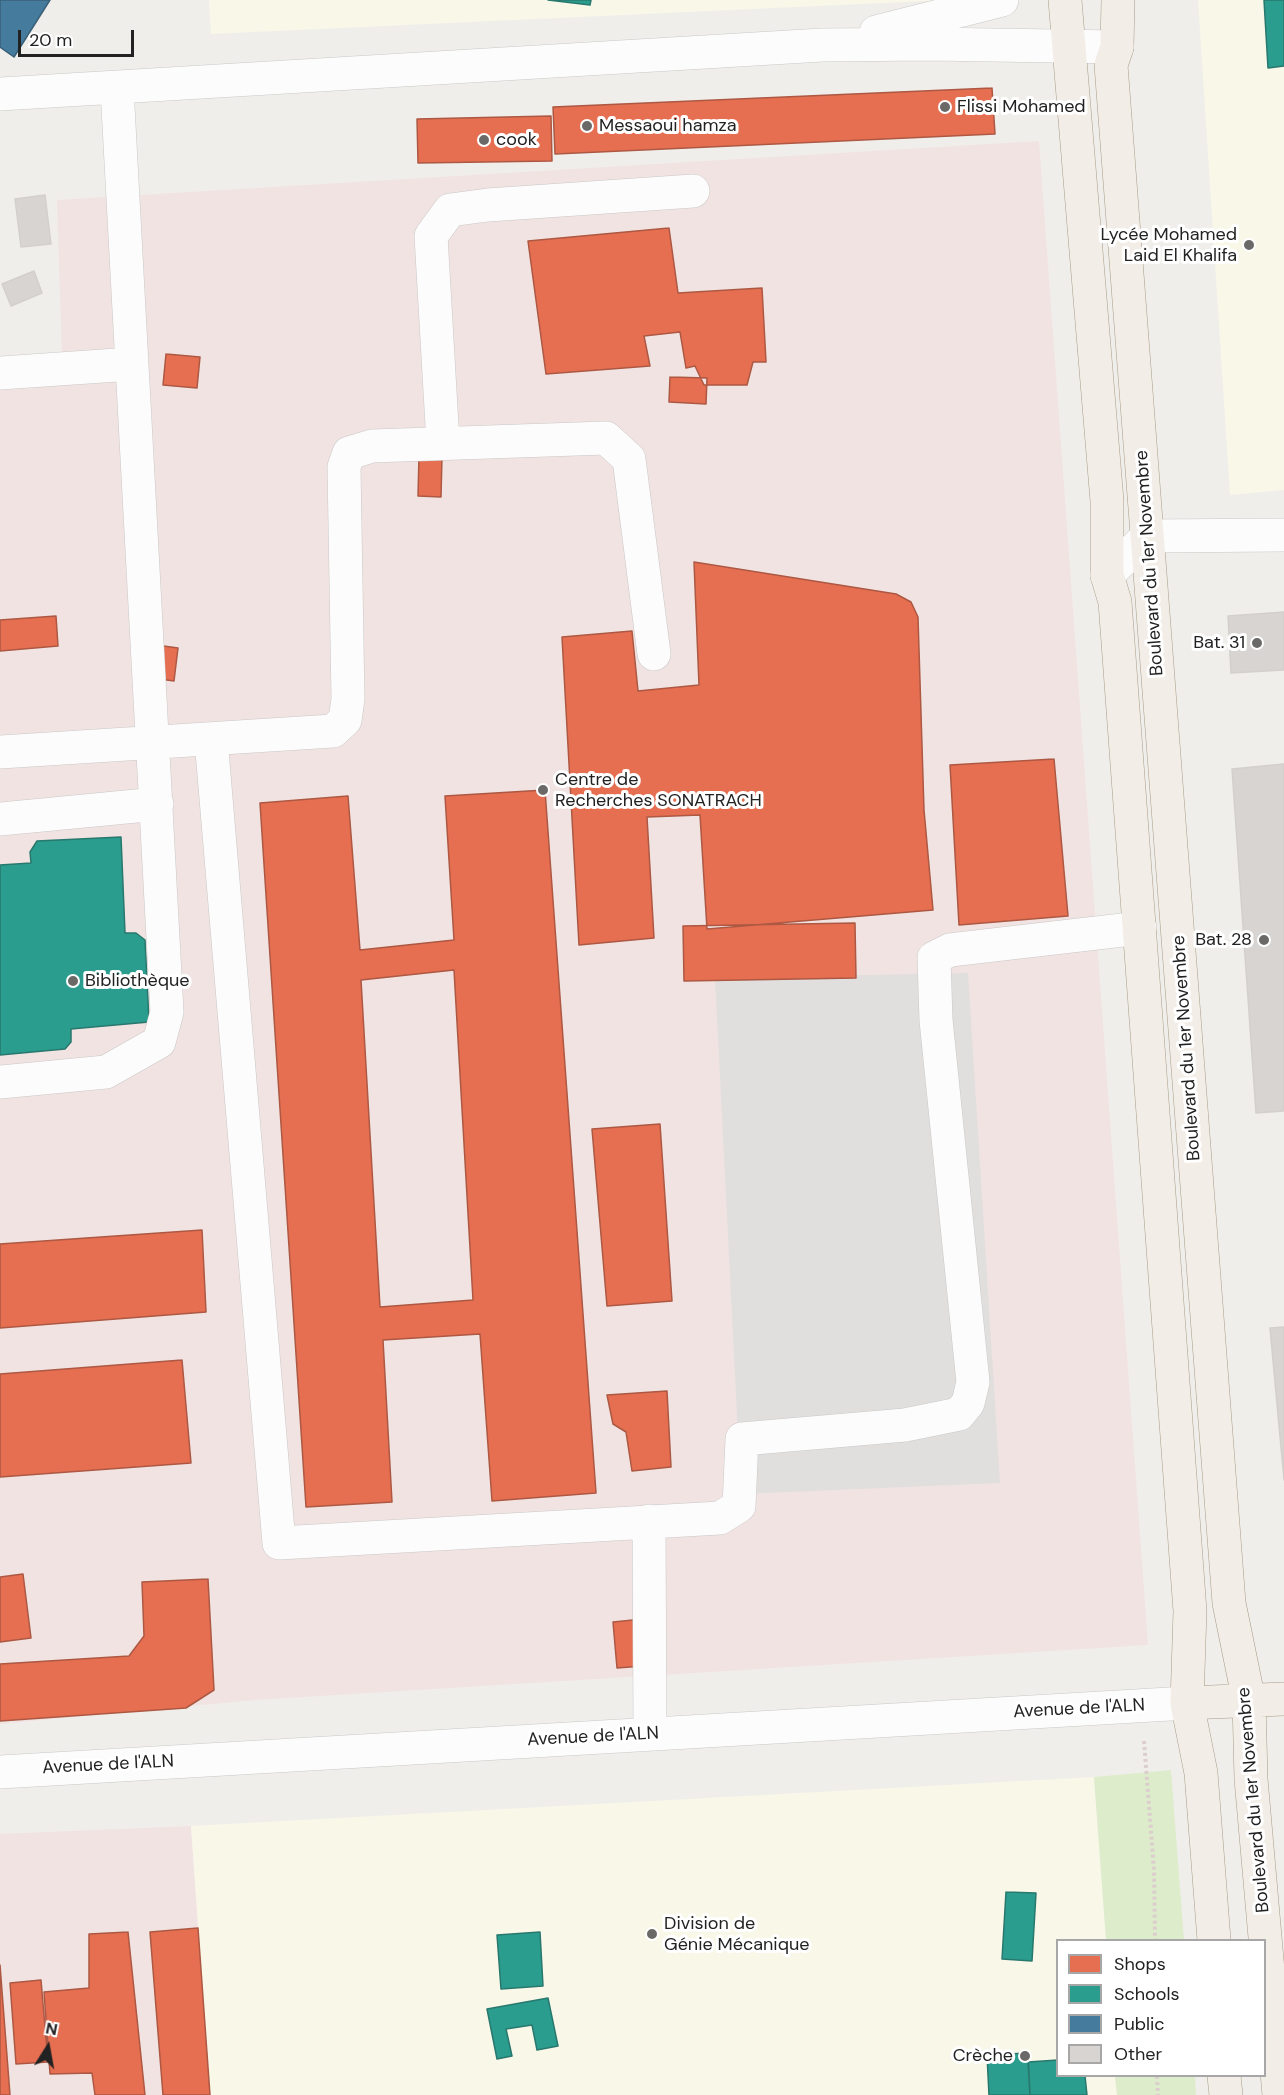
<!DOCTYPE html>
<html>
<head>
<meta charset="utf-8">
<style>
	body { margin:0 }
	#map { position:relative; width:1284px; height:2095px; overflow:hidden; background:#f0eeeb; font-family:"DM Sans",sans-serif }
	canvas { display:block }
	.legend { position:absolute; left:1056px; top:1939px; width:210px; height:138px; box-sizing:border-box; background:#fff; border:2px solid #a7a7a7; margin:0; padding:8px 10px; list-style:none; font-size:18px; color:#222 }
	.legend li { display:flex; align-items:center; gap:12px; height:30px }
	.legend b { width:30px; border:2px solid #a7a7a7 }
	.north { position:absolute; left:18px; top:2017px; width:60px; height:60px; -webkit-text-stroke:4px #fff; paint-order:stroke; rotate:11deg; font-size:16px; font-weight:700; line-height:24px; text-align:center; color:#222 }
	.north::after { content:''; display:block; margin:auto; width:21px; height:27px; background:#222; clip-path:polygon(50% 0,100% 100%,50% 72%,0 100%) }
	.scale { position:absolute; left:18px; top:30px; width:116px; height:27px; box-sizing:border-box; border:3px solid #222; border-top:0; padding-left:8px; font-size:18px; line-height:21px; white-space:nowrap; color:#222; -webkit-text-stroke:4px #fff; paint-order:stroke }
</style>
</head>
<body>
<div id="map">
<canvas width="1284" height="2095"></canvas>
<ul class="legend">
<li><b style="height:16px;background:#e76f51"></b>Shops</li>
<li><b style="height:16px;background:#2a9d8f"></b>Schools</li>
<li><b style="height:16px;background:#457b9d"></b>Public</li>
<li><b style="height:16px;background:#d7d4d2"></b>Other</li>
</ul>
<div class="north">N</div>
<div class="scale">20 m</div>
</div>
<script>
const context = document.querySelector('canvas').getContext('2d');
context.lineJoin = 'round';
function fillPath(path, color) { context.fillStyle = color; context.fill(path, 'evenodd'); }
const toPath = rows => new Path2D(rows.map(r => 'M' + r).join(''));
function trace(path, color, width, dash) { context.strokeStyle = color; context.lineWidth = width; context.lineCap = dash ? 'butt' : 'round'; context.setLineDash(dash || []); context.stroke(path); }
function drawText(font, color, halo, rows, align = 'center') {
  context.font = font + ' "DM Sans",sans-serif'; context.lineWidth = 6; context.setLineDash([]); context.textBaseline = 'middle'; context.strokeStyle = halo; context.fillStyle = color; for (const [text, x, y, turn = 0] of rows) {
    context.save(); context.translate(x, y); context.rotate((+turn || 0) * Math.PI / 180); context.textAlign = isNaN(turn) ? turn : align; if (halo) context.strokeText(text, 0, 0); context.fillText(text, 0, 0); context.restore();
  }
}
const commercial = toPath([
	[1039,141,1148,1645,255,1700,0,1724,0,390,35,388,54,376,62,359,57,200],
	[191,1826,210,2095,0,2095,0,1834]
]);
const education = toPath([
	[209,0,948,0,211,34],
	[1198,0,1284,0,1284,490,1230,495],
	[1094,1777,1106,1940,1058,1940,1058,2076,1115,2076,1117,2095,210,2095,191,1826]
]);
const grass = toPath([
	[1171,1770,1184,1940,1106,1940,1094,1777],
	[1115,2076,1195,2076,1196,2095,1117,2095]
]);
const parking = toPath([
	[968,973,1000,1483,741,1494,715,978]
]);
const shops = toPath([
	[992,88,995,134,555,154,553,107,992,88],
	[551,116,552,161,418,163,417,119,551,116],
	[669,228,678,293,762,288,766,362,753,362,747,385,704,385,695,366,686,368,680,332,644,336,650,366,546,374,528,241,669,228],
	[166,354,200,357,197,388,163,385,166,354],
	[670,377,707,378,706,404,669,402,670,377],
	[419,456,442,456,441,497,418,496,419,456],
	[694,562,896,594,911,602,918,617,924,810,933,910,707,929,700,815,647,817,654,938,579,945,562,637,632,631,638,691,699,685,694,562],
	[56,616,58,646,0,651,0,620,56,616],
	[142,643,178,648,174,681,138,676,142,643],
	[1054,759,1068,916,959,925,950,765,1054,759],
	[545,790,596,1493,492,1501,480,1334,383,1340,392,1502,306,1507,260,803,348,796,360,950,454,940,445,796,545,790],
	[454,970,473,1300,380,1307,361,980,454,970],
	[855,923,856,978,684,981,683,926,855,923],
	[660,1124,672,1301,607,1306,592,1129,660,1124],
	[202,1230,206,1312,0,1328,0,1244,202,1230],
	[182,1360,191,1463,0,1477,0,1374,182,1360],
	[667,1391,671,1467,632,1471,626,1432,613,1424,607,1395,667,1391],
	[23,1574,31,1638,0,1642,0,1577,23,1574],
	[208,1579,214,1690,186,1708,0,1721,0,1664,129,1656,144,1636,142,1582,208,1579],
	[653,1618,657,1665,617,1668,613,1622,653,1618],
	[198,1928,210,2095,163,2095,150,1932,198,1928],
	[128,1932,145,2095,95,2095,92,2073,50,2074,44,1992,89,1988,89,1934,128,1932],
	[0,1965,10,2095,0,2095,0,1965],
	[41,1980,48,2062,16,2064,10,1983,41,1980]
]);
const schools = toPath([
	[548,0,591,0,590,5,548,0],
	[1264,0,1284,0,1284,66,1268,68,1264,0],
	[121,837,125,933,136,933,145,940,149,1022,71,1029,71,1042,65,1049,0,1055,0,865,31,863,30,852,37,841,121,837],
	[1006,1892,1036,1893,1032,1961,1002,1959,1006,1892],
	[540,1932,543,1986,501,1989,497,1935,540,1932],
	[548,1998,558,2046,537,2050,532,2025,506,2029,512,2056,497,2059,487,2009,548,1998],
	[1028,2053,1030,2095,989,2095,987,2055,1028,2053],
	[1058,2060,1058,2076,1085,2076,1087,2095,1030,2095,1028,2062,1058,2060]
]);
const public = toPath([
	[0,0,50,0,14,57,0,47,0,0]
]);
const building = toPath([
	[45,195,51,244,21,247,15,199,45,195],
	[34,271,42,293,11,306,2,284,34,271],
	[1284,612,1284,670,1231,673,1228,616,1284,612],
	[1284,764,1284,1111,1256,1113,1232,769,1284,764],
	[1284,1327,1284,1480,1270,1328,1284,1327]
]);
const path = toPath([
	[1144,1741,1154,1870,1155,1940],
	[1157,2076,1158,2095]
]);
const minor = toPath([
	[876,32,1002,0],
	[0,94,822,45,930,44,1117,47],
	[0,373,132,364],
	[443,443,431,236,450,210,488,205,693,191],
	[1107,575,1148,536,1284,535],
	[211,739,279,1543,720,1518,739,1506,742,1439,905,1425,959,1414,968,1403,973,1382,936,1020,934,958,950,950,1140,928],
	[0,752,333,731,345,720,348,699,344,467,349,453,372,446,606,438,629,459,654,654],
	[0,819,157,804],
	[0,1082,106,1072,159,1042,167,1012,117,88],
	[649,1521,650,1734],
	[0,1772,1187,1703]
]);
const major = toPath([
	[1065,0,1107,501,1107,575,1115,602,1190,1611,1187,1703,1201,1773,1214,1940],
	[1118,0,1117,47,1111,65,1229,1603,1249,1701,1251,1779,1279,2095],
	[1187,1703,1284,1699],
	[1224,2076,1226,2095]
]);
const markers = [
	[945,107,6,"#6a6968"],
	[587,126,6,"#6a6968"],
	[484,140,6,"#6a6968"],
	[1249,245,6,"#6a6968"],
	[1257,643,6,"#6a6968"],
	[543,790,6,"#6a6968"],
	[1264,940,6,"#6a6968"],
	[73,981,6,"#6a6968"],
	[652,1934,6,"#6a6968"],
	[1025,2056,6,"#6a6968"]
];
const poiNames = [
	["Flissi Mohamed",957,107],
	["Messaoui hamza",599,126],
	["cook",496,140],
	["Lycée Mohamed",1237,235,"right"],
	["Laid El Khalifa",1237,256,"right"],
	["Bat. 31",1245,643,"right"],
	["Centre de",555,780],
	["Recherches SONATRACH",555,801],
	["Bat. 28",1252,940,"right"],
	["Bibliothèque",85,981],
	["Division de",664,1924],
	["Génie Mécanique",664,1945],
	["Crèche",1013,2056,"right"]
];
const streetNames = [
	["Boulevard du 1er Novembre",1150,563,-94],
	["Boulevard du 1er Novembre",1187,1048,-94],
	["Avenue de l'ALN",1079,1709,-3],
	["Avenue de l'ALN",593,1737,-3],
	["Avenue de l'ALN",108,1765,-3],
	["Boulevard du 1er Novembre",1254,1800,-95]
];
fillPath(commercial, '#f1e3e1');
fillPath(education, '#f8f7e8');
fillPath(grass, '#ddeccb');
fillPath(parking, '#e0dfde');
fillPath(shops, '#e76f51');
trace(shops, '#ac5843', 1.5);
fillPath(schools, '#2a9d8f');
trace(schools, '#28786e', 1.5);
fillPath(public, '#457b9d');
trace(public, '#3a6078', 1.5);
fillPath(building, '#d7d4d2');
trace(building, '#d3d0cc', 1.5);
trace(minor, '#c9c8c7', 34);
trace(major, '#a79c86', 34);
trace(path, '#dccecd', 4, [3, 3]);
trace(minor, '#fdfcfc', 33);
trace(major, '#f3ede7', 33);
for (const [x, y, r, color] of markers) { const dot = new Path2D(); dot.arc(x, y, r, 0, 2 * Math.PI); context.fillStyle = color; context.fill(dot); trace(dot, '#fff', 2); }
drawText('18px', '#222', '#fff', poiNames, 'left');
drawText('18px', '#222', '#fff', streetNames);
</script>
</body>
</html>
